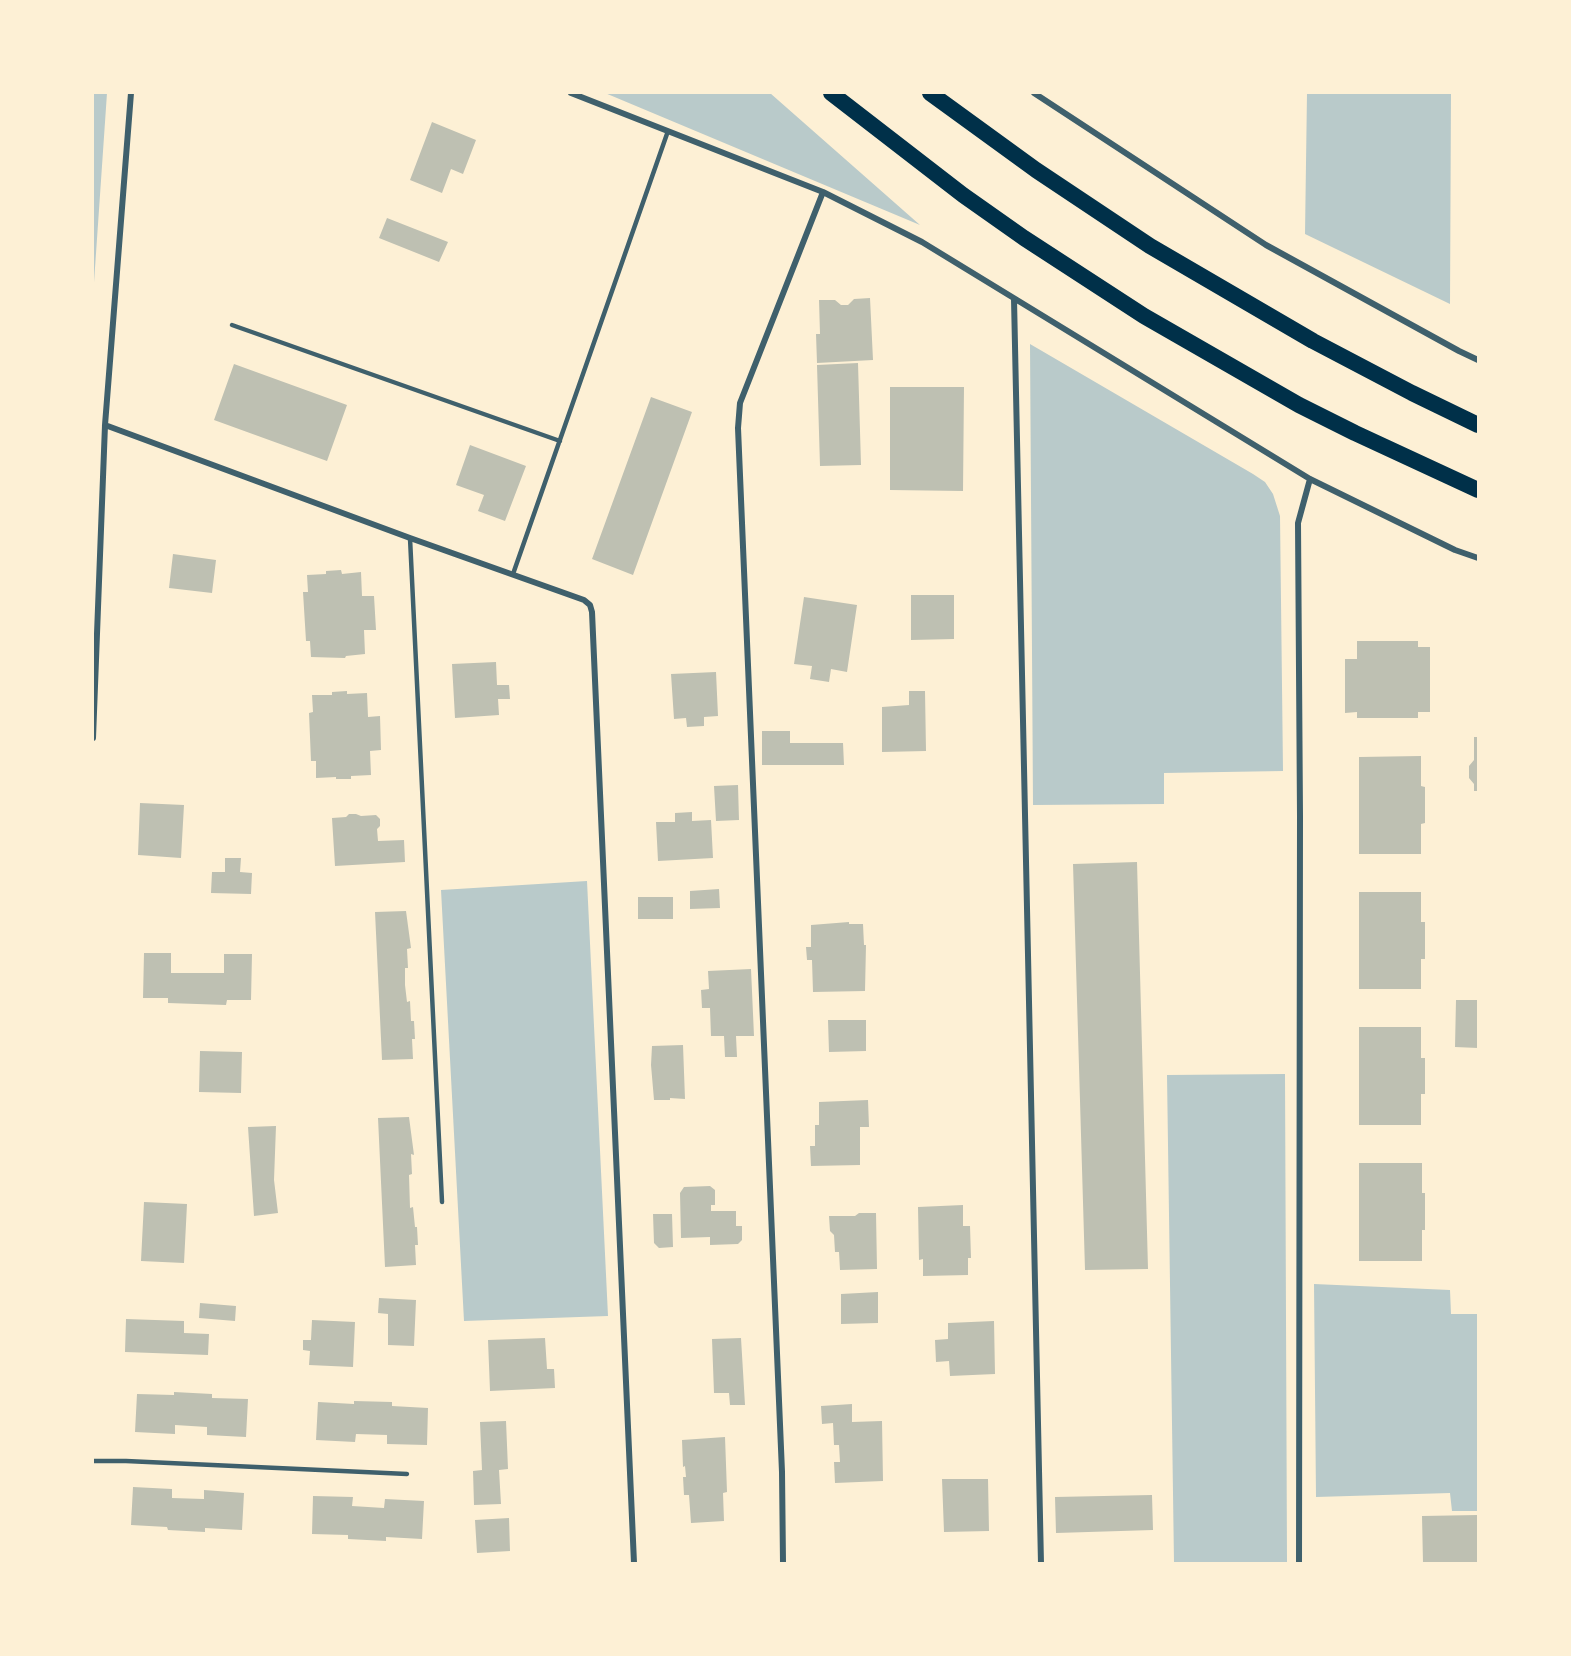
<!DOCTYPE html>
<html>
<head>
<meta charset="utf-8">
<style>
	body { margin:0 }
	#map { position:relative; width:1571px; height:1656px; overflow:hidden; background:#fdf0d5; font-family:"Alegreya Sans",sans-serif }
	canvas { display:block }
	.frame { position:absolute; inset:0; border:94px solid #fdf0d5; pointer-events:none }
</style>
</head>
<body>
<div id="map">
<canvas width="1571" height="1656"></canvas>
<div class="frame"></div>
</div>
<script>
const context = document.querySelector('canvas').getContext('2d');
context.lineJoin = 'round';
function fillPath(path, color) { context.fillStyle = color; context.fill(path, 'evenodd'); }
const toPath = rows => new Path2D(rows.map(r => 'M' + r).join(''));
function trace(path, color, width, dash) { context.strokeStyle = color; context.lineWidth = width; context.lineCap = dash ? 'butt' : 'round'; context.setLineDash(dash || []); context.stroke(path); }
const green = toPath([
	[93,93,107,93,93,297],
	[605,93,770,93,920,225],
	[1307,93,1451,93,1450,304,1305,234],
	[1030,344,1253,474,1265,482,1273,494,1280,516,1283,771,1164,773,1164,804,1033,805],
	[587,881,608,1316,464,1321,441,890],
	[1285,1074,1287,1563,1174,1563,1167,1075],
	[1314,1284,1450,1290,1451,1314,1478,1314,1478,1511,1452,1511,1450,1493,1316,1497]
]);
const building = toPath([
	[432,122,476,140,463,174,451,169,442,193,410,180],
	[387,218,448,242,439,262,379,238],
	[870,298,873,360,817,363,816,334,820,334,819,300,835,300,841,305,848,305,854,299],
	[858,363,861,465,820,466,817,365],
	[234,364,347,405,327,461,214,420],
	[890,387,964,387,963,491,890,490],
	[651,397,692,412,633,575,592,559],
	[470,445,526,466,505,521,478,511,484,495,456,485],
	[173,554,216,560,212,593,169,588],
	[341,570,342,574,361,572,362,596,374,596,376,630,364,630,365,654,346,656,345,658,311,657,310,641,306,641,303,592,308,592,307,575,326,574,326,571],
	[911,595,954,595,954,639,911,640],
	[804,597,857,605,847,672,831,669,829,682,810,679,812,666,794,664],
	[1357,641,1418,641,1418,647,1430,647,1430,712,1418,712,1418,718,1357,718,1357,712,1345,713,1345,659,1357,659],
	[496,662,497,685,509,685,510,699,498,699,499,715,455,718,452,664],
	[716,672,718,716,704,717,704,726,687,727,686,718,674,719,671,674],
	[347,691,347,694,367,693,368,717,380,716,381,750,370,751,371,775,351,776,351,779,336,779,336,777,316,778,316,761,311,761,309,713,313,712,312,695,332,695,332,692],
	[909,691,925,691,926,751,882,752,882,707,909,705],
	[762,731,790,731,790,743,843,743,844,765,762,765],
	[1474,737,1478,737,1478,791,1474,791,1474,784,1469,778,1469,766,1474,760],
	[1421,756,1421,786,1425,787,1425,823,1421,824,1421,854,1359,854,1359,757],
	[738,785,739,820,716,821,714,786],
	[140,803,184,805,181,858,138,855],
	[692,812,692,821,711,820,713,858,658,861,656,822,675,822,675,813],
	[349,814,356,814,361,816,376,815,380,819,380,826,377,829,378,841,404,840,405,862,335,866,332,818,346,817],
	[225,858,241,858,240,872,252,873,251,894,211,893,212,872,225,872],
	[1137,862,1148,1269,1085,1270,1073,864],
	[719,889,720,908,690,909,690,891],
	[1359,892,1421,892,1421,922,1425,922,1425,959,1421,959,1421,989,1359,989],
	[638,897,673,897,673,919,638,919],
	[406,911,411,948,407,949,408,968,405,968,405,985,407,1002,410,1001,411,1021,414,1021,415,1039,412,1039,413,1059,382,1060,375,912],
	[849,922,849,924,863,924,864,945,866,945,865,991,813,992,812,960,807,960,806,947,811,947,811,925],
	[144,953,171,953,171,973,224,973,224,954,252,954,251,1000,227,1000,226,1005,168,1003,168,998,143,998],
	[751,969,754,1036,736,1036,737,1057,725,1057,724,1036,711,1036,710,1008,702,1008,701,990,709,989,708,971],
	[1456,1000,1478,1000,1478,1048,1455,1047],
	[828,1020,866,1020,866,1051,829,1052],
	[1359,1027,1421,1027,1421,1058,1425,1058,1425,1094,1421,1094,1421,1125,1359,1125],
	[683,1045,685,1099,670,1098,670,1100,654,1100,651,1065,652,1046],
	[200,1051,242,1052,241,1093,199,1092],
	[868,1100,869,1127,860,1127,860,1165,811,1166,810,1146,815,1146,815,1125,819,1125,819,1102],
	[409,1117,414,1155,411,1154,412,1174,409,1175,410,1208,413,1207,415,1227,417,1227,418,1245,415,1245,416,1265,385,1267,378,1118],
	[276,1126,274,1180,278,1213,254,1216,248,1127],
	[1359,1163,1422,1163,1422,1193,1425,1193,1425,1230,1422,1230,1422,1261,1359,1261],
	[710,1186,715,1190,715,1205,711,1205,711,1211,736,1211,736,1226,742,1226,742,1240,738,1244,710,1245,710,1237,681,1238,680,1193,684,1187],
	[144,1202,187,1204,184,1263,141,1261],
	[963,1205,963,1226,970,1226,971,1258,968,1258,968,1275,923,1276,923,1259,919,1260,918,1207],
	[859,1213,876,1213,877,1269,840,1270,839,1252,835,1252,834,1235,830,1231,829,1216,855,1216],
	[653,1214,672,1214,673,1247,659,1248,654,1243],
	[878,1292,878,1323,841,1324,841,1294],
	[379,1298,416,1300,414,1346,388,1345,388,1314,378,1313],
	[200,1303,236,1306,235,1321,199,1318],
	[126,1319,184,1321,184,1333,209,1334,208,1355,125,1352],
	[312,1320,355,1322,353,1367,309,1365,310,1351,303,1350,303,1340,311,1340],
	[994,1321,995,1374,950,1376,949,1361,936,1362,935,1340,948,1339,948,1323],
	[545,1338,547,1369,554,1369,555,1388,490,1391,488,1340],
	[741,1338,745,1405,730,1405,729,1393,714,1393,712,1339],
	[174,1392,212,1394,212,1398,248,1399,246,1437,207,1435,207,1427,175,1425,175,1434,135,1432,137,1394,174,1395],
	[354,1401,392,1402,392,1406,428,1408,427,1445,387,1444,387,1435,356,1434,355,1442,316,1440,318,1402,354,1404],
	[852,1404,852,1422,882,1421,883,1481,835,1483,834,1462,840,1462,839,1445,834,1445,833,1423,822,1424,821,1406],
	[506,1421,508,1469,499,1470,501,1504,474,1505,473,1471,482,1470,480,1422],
	[725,1437,727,1492,723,1493,724,1521,691,1523,689,1495,684,1495,683,1477,686,1477,685,1466,683,1467,682,1440],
	[942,1479,988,1479,989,1531,944,1532],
	[133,1487,172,1489,172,1498,204,1499,204,1490,244,1493,242,1530,205,1528,205,1532,168,1530,167,1527,131,1525],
	[1152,1495,1153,1530,1056,1533,1055,1497],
	[313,1496,353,1497,352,1506,384,1508,385,1499,424,1501,422,1539,386,1537,386,1541,348,1539,348,1535,312,1534],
	[1478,1515,1478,1563,1423,1563,1422,1516],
	[509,1518,510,1551,477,1553,475,1520]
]);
const service = toPath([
	[232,325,560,441],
	[410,538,442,1202],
	[513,574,668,131],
	[93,1461,126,1461,407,1474]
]);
const minor = toPath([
	[571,93,823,192,922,242,1310,479,1455,550,1478,558],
	[1034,93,1266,245,1459,351,1478,360],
	[1014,299,1041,1563],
	[105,425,410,538,584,600,590,605,592,612,634,1563],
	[93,738,105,425,131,93],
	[783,1563,782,1472,738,428,740,403,823,192],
	[1299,1563,1300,816,1298,523,1310,479]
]);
const trunk = toPath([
	[831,93,963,195,1024,238,1144,316,1299,405,1355,433,1478,490],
	[930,93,1036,170,1150,246,1313,341,1412,393,1478,425]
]);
fillPath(green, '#b9caca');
fillPath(building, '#bec0b2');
trace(service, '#3f606c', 4.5);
trace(minor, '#3f606c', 6);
trace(trunk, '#003049', 16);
</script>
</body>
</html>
